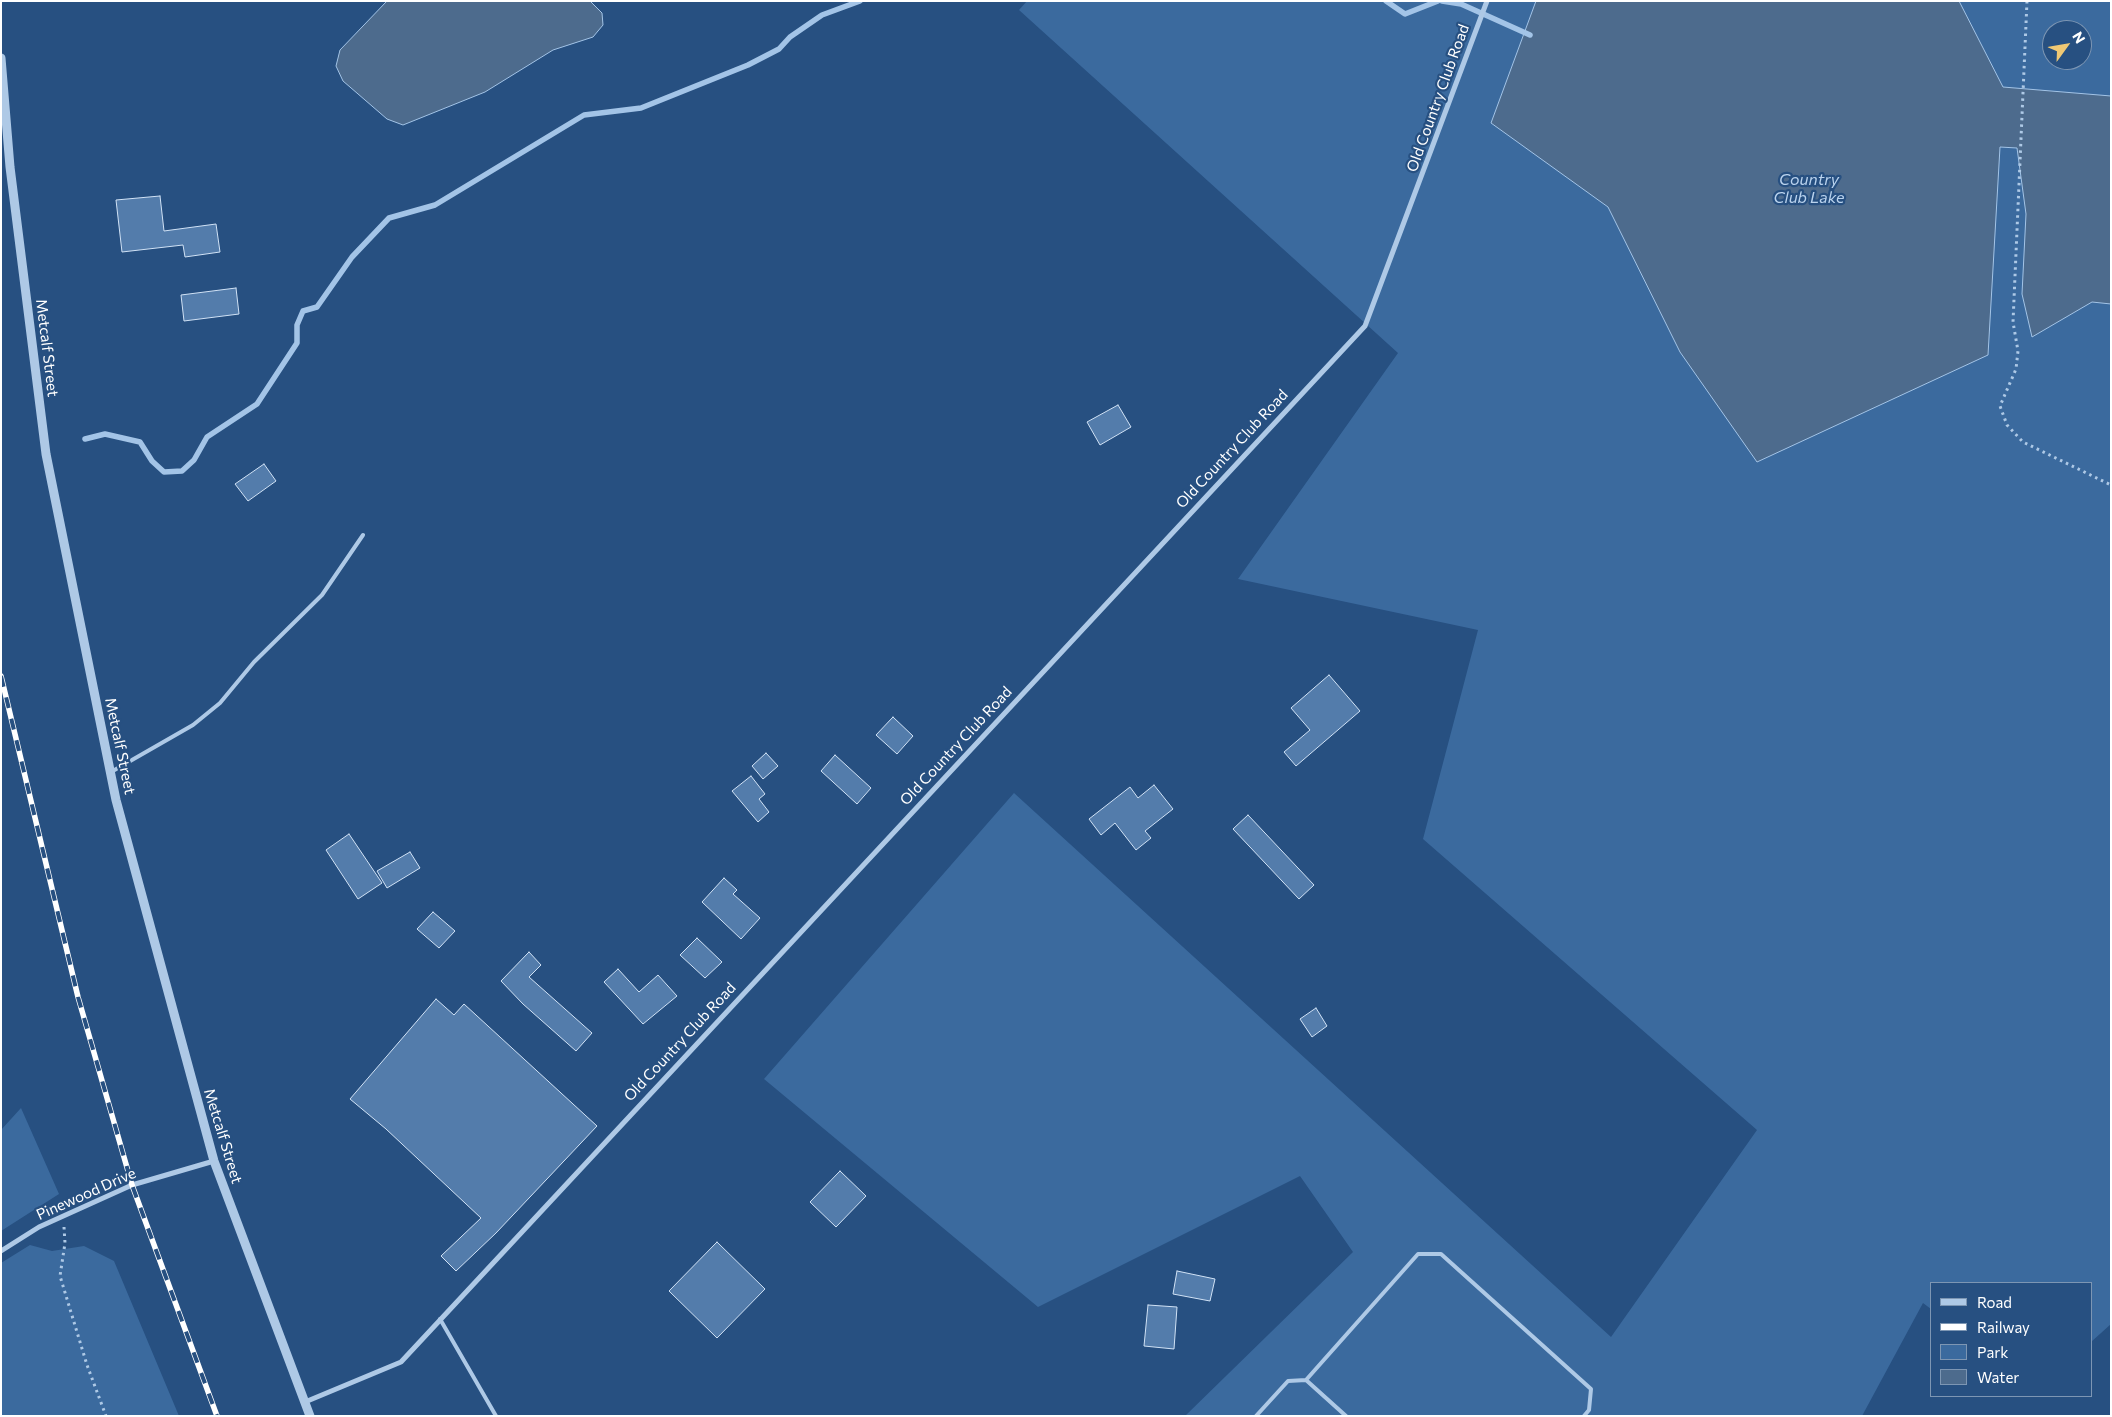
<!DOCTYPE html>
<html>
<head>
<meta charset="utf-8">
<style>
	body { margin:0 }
	#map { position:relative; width:2112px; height:1417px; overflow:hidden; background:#275081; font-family:Commissioner,sans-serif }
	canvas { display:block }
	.frame { position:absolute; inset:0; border:2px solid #fff; pointer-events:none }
	.legend { position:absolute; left:1930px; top:1282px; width:162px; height:115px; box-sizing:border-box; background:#275081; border:1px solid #7d96b3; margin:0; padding:6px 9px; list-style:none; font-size:15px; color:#fff }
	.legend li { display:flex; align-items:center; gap:10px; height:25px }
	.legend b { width:25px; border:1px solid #7d96b3 }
	.north { position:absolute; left:2042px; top:20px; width:50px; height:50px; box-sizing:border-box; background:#275081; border:1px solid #7d96b3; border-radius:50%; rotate:58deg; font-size:14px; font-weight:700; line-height:20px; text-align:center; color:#fff }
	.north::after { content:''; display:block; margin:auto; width:18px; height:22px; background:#efc874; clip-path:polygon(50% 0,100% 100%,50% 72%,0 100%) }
</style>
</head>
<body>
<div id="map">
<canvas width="2112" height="1417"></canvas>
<div class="frame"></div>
<ul class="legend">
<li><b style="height:6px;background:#aec9e6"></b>Road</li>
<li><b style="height:6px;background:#fff"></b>Railway</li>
<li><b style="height:14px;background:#3b6a9e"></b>Park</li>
<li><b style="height:14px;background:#4d6b8d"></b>Water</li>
</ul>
<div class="north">N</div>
</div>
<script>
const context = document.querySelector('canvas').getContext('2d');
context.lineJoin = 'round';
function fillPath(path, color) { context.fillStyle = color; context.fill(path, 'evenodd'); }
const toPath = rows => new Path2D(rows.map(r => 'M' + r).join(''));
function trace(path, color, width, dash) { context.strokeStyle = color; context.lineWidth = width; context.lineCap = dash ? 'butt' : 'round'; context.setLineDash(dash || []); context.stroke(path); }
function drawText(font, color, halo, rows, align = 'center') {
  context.font = font + ' Commissioner,sans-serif'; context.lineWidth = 4.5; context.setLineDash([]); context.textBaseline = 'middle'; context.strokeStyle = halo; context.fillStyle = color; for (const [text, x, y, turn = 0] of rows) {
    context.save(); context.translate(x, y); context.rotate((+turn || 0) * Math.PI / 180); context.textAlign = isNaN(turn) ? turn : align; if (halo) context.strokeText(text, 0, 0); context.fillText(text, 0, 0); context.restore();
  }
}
const green = toPath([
	[1027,1,2111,1,2111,1324,2091,1342,2091,1283,1931,1283,1931,1309,1923,1303,1862,1416,1185,1416,1353,1252,1300,1176,1038,1307,764,1079,1014,793,1611,1337,1757,1130,1423,839,1478,630,1238,579,1398,353,1019,10],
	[2052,30,2082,30,2082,60,2052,60],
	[21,1108,59,1194,1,1231,1,1130],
	[30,1245,52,1251,84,1246,114,1261,179,1416,1,1416,1,1263]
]);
const water = toPath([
	[387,1,590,1,602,13,603,25,593,37,553,50,485,92,403,125,387,119,343,81,336,66,340,50,387,1],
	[1536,1,1959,1,2003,87,2111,96,2111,304,2092,302,2032,337,2022,294,2026,214,2017,148,2000,147,1988,355,1757,462,1680,352,1608,207,1491,123,1536,1]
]);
const stream = toPath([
	[1386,1,1405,14,1438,1],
	[1442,1,1461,4,1530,35],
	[85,439,105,434,140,442,152,461,164,472,182,471,194,460,207,437,257,404,297,343,297,325,303,311,317,307,352,257,389,218,435,205,584,115,641,108,748,65,779,49,790,37,822,15,860,1]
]);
const building = toPath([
	[160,196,164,231,216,224,220,252,185,257,183,245,122,252,116,200,160,196],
	[236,288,239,314,184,321,181,295,236,288],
	[1118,405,1131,427,1100,445,1087,422,1118,405],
	[264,464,276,481,248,501,235,484,264,464],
	[1329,675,1360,711,1296,766,1284,752,1310,730,1291,708,1329,675],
	[893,717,913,736,897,754,876,735,893,717],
	[766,753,778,766,763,779,752,766,766,753],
	[835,755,871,788,857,804,821,771,835,755],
	[751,776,765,794,759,799,769,812,758,822,732,791,751,776],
	[1154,785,1173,809,1145,831,1151,838,1136,850,1115,823,1101,835,1089,819,1130,787,1138,798,1154,785],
	[1248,815,1314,885,1299,899,1233,829,1248,815],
	[349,834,382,883,358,899,326,850,349,834],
	[410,852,420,868,387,888,377,871,410,852],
	[724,878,737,890,733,894,760,918,741,939,702,902,724,878],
	[433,912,455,931,439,948,417,929,433,912],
	[697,938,722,962,705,978,680,955,697,938],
	[529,952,541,965,529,977,592,1033,576,1051,523,1004,501,981,529,952],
	[618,969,639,992,658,975,677,996,643,1024,604,982,618,969],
	[436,999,454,1015,464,1004,597,1126,496,1233,456,1271,441,1256,481,1218,386,1129,350,1099,436,999],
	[1316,1008,1327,1026,1312,1037,1300,1019,1316,1008],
	[840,1171,866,1196,836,1227,810,1202,840,1171],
	[717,1242,765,1289,717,1338,669,1291,717,1242],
	[1177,1271,1215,1279,1210,1301,1173,1294,1177,1271],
	[1148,1305,1177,1307,1174,1349,1144,1346,1148,1305]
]);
const path = toPath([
	[2027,1,2013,322,2018,351,2016,369,2000,406,2007,425,2023,442,2111,485],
	[64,1227,65,1243,60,1276,87,1365,106,1416]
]);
const service = toPath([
	[111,772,193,725,220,703,254,662,322,595,363,535],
	[440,1319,496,1416],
	[1306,1380,1418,1254,1441,1254,1591,1389,1589,1410,1584,1416],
	[1256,1416,1288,1381,1306,1380,1346,1416]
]);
const minor = toPath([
	[1,1251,39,1227,132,1185,214,1161],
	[305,1402,401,1362,1365,326,1487,1]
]);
const tertiary = toPath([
	[1,58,10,167,46,454,116,800,214,1161,310,1416]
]);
const rail = toPath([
	[1,676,78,997,132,1185,217,1416]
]);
const streetNames = [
	["Old Country Club Road",1438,98,-70],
	["Metcalf Street",47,348,83],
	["Old Country Club Road",1232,449,-47],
	["Metcalf Street",120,746,78],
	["Old Country Club Road",956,746,-47],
	["Old Country Club Road",680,1042,-47],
	["Metcalf Street",223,1136,73],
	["Pinewood Drive",86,1194,-24]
];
const waterNames = [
	["Country",1809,180],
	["Club Lake",1809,198]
];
fillPath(green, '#3b6a9e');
fillPath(water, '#4d6b8d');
trace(water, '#a3c4e7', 1);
trace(stream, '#a3c4e7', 5.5);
fillPath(building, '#537cab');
trace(building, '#d1e2f5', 1);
trace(path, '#aec9e6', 3, [2.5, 4]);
trace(service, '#aec9e6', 4);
trace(minor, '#aec9e6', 5);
trace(tertiary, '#aec9e6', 9);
trace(rail, '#fff', 5.5);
trace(rail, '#275081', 4, [11]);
drawText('15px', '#fff', '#275081', streetNames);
drawText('italic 16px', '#bad3ee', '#275081', waterNames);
</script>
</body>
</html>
